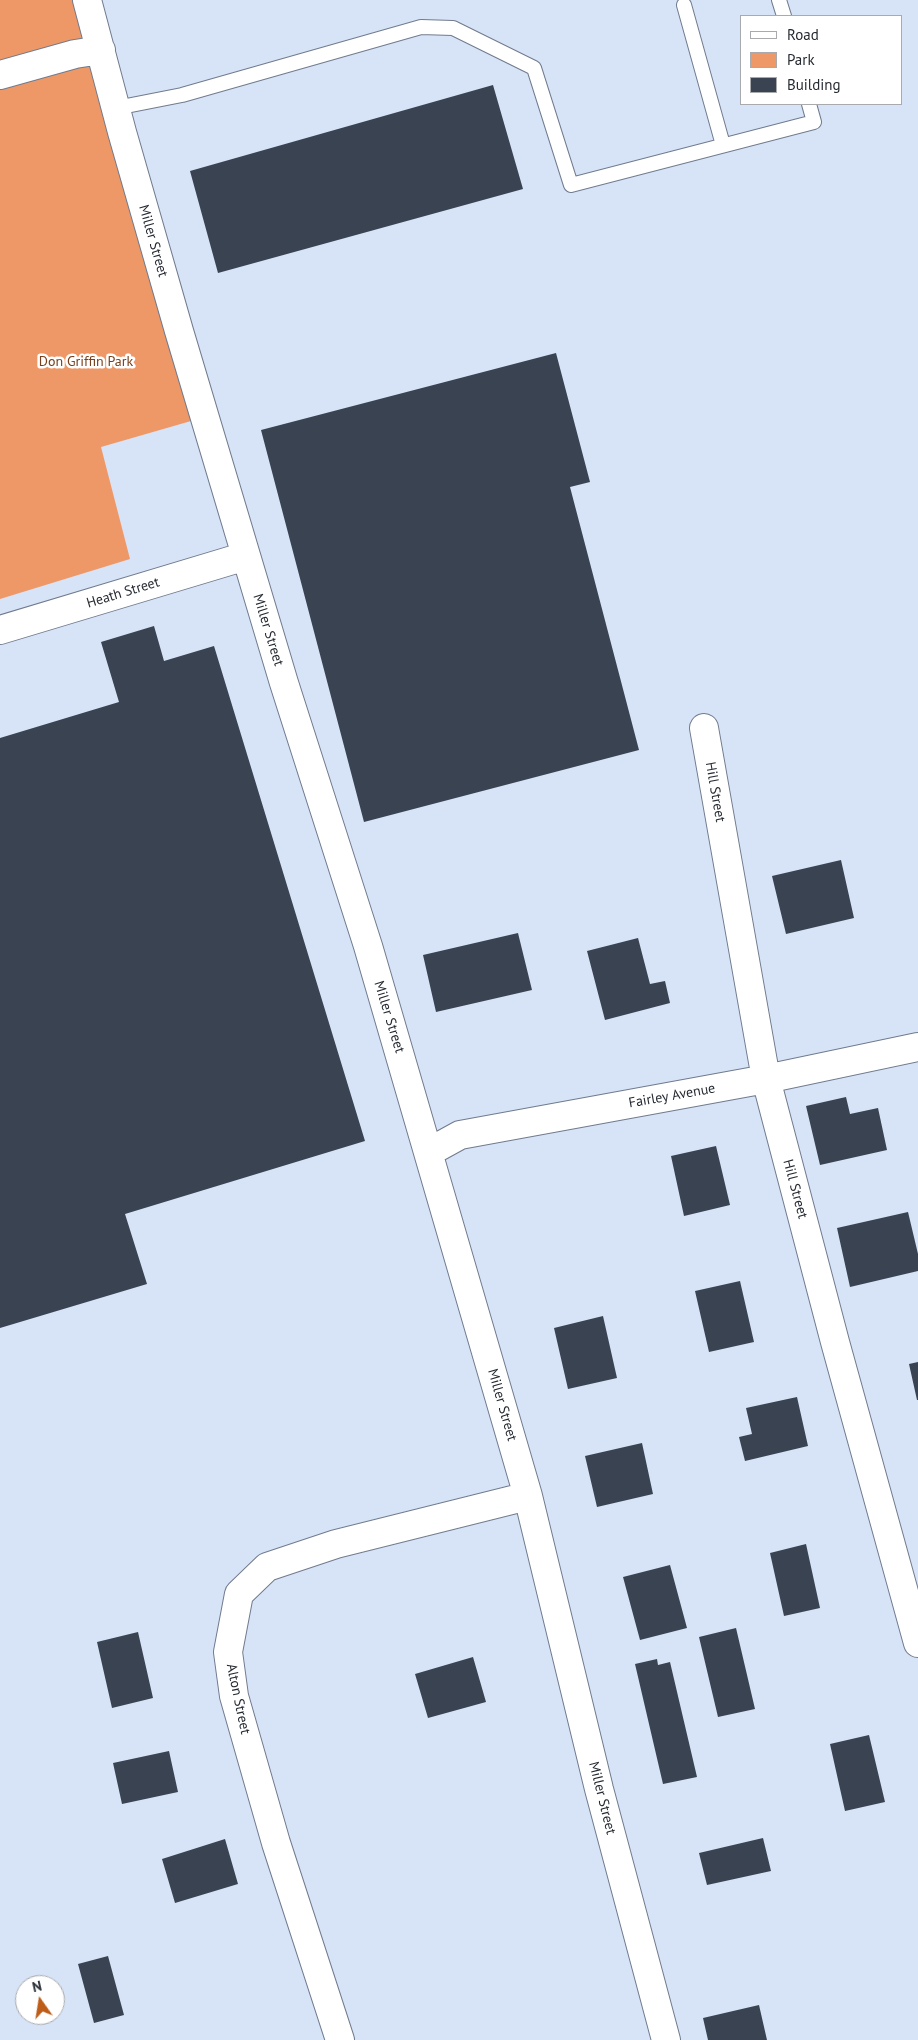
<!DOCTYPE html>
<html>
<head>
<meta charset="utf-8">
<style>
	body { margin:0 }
	#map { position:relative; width:918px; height:2040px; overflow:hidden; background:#d7e3f7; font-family:"PT Sans",sans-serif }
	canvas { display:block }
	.legend { position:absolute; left:740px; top:15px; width:162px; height:90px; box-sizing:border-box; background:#fff; border:1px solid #a8aaad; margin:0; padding:6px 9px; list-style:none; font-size:15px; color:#262b32 }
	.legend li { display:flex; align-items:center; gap:10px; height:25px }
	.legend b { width:25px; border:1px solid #a8aaad }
	.north { position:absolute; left:15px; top:1975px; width:50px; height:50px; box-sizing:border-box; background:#fff; border:1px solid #a8aaad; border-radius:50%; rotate:347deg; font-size:14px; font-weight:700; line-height:20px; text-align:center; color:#262b32 }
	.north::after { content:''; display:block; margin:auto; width:18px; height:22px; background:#bd5d19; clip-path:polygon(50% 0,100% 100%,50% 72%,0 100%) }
</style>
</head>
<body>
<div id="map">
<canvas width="918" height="2040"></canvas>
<ul class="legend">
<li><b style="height:6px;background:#fff"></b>Road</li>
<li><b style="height:14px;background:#ee9867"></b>Park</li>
<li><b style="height:14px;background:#394352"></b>Building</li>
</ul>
<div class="north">N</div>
</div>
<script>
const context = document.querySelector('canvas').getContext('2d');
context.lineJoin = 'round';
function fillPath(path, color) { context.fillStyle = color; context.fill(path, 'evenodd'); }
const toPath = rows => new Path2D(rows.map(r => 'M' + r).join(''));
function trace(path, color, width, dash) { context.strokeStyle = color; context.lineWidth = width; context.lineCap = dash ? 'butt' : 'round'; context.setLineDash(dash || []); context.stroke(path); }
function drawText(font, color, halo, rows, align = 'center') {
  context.font = font + ' "PT Sans",sans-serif'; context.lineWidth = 5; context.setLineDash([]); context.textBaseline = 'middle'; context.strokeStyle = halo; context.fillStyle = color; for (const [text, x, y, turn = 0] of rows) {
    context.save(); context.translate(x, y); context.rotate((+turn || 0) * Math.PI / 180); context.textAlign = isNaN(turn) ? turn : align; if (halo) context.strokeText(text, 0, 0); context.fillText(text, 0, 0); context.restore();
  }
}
const green = toPath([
	[0,0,74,0,191,421,101,447,130,559,0,599]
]);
const building = toPath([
	[493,85,523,189,218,273,190,171],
	[556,353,590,482,570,487,639,750,364,822,261,430],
	[154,626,164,661,214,646,365,1141,125,1214,147,1284,0,1328,0,738,119,702,101,642],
	[841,860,854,918,786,934,772,876],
	[518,933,532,990,436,1012,423,955],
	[638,938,650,984,665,981,670,1003,605,1020,587,951],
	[846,1097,850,1114,878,1108,887,1150,820,1165,806,1106],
	[716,1146,730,1205,684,1216,671,1156],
	[908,1212,918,1254,918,1271,850,1287,837,1228],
	[740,1281,754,1342,709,1352,695,1291],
	[603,1316,617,1378,568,1389,554,1328],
	[918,1362,918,1400,917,1400,909,1364],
	[797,1397,808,1446,745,1461,739,1437,752,1434,746,1408],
	[642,1443,653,1494,597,1507,585,1456],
	[806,1544,820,1608,784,1616,770,1553],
	[670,1565,687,1628,640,1640,623,1577],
	[736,1628,755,1709,718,1717,699,1637],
	[138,1632,153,1698,112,1708,97,1642],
	[473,1657,486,1702,428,1718,415,1674],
	[657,1659,658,1665,670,1662,697,1777,663,1784,635,1664],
	[869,1735,885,1802,845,1811,830,1744],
	[169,1751,178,1792,122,1804,113,1763],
	[763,1838,771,1871,707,1885,699,1853],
	[225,1839,238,1884,175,1903,162,1859],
	[108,1956,124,2015,94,2023,78,1964],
	[759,2005,767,2040,708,2040,703,2018]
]);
const lane = toPath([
	[779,0,784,16],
	[684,5,723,145],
	[116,108,182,95,421,27,453,28,534,68,571,185,814,122,809,104]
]);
const street = toPath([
	[87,0,122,132,179,331,284,683,368,946,528,1496,599,1789,666,2040],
	[0,75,75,54,101,50],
	[0,630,246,556],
	[704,728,766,1079,835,1342,918,1643],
	[429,1152,460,1135,766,1079,918,1047],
	[340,2040,276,1843,234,1696,228,1652,239,1594,267,1567,336,1544,528,1496]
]);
const streetNames = [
	["Miller Street",153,241,74],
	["Heath Street",123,593,-17],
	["Miller Street",268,630,73],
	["Hill Street",715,792,80],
	["Miller Street",389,1017,73],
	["Fairley Avenue",672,1096,-10],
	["Hill Street",795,1189,75],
	["Miller Street",502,1405,74],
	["Alton Street",238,1699,78],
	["Miller Street",602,1798,76]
];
const parkNames = [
	["Don Griffin Park",86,362]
];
fillPath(green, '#ee9867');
fillPath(building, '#394352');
trace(lane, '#707b8d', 16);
trace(street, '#707b8d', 30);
trace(lane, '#fff', 14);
trace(street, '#fff', 28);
drawText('14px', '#262b32', '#fff', streetNames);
drawText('14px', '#79401c', '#fff', parkNames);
</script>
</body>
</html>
